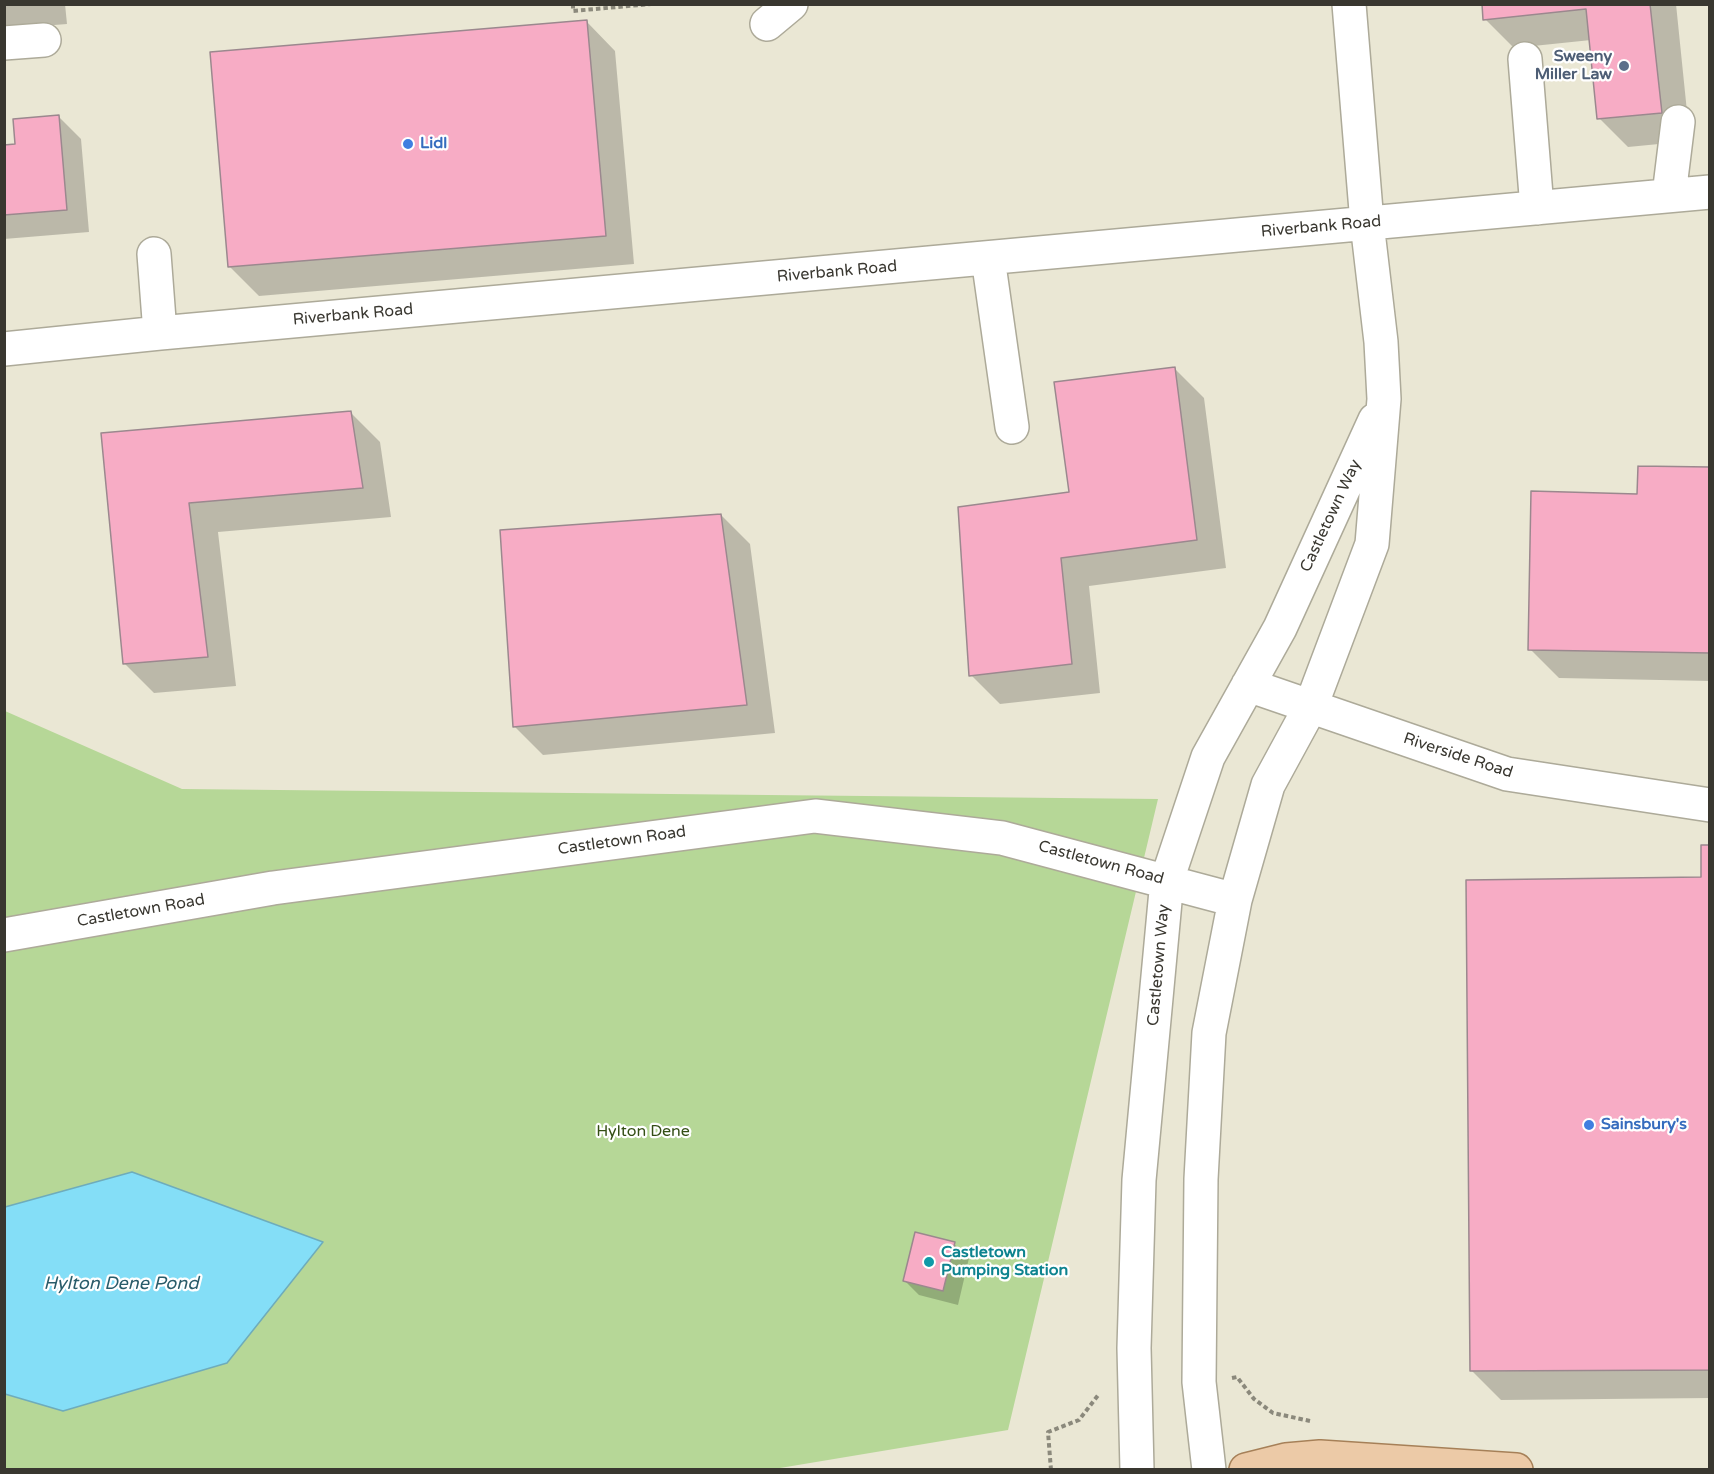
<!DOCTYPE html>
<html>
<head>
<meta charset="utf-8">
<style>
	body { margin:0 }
	#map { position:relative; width:1714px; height:1474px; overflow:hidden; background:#eae7d4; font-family:"Varela Round",sans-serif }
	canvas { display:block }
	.frame { position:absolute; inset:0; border:6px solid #393730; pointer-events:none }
</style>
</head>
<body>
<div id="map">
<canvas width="1714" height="1474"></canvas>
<div class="frame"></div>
</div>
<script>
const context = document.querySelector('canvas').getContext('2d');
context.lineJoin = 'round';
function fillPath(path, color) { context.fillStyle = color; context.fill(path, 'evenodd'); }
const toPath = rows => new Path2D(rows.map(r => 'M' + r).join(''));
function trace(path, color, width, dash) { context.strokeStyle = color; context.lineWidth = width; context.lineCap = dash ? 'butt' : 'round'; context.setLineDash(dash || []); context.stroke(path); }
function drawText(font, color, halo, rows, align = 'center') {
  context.font = font + ' "Varela Round",sans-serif'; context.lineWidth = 4.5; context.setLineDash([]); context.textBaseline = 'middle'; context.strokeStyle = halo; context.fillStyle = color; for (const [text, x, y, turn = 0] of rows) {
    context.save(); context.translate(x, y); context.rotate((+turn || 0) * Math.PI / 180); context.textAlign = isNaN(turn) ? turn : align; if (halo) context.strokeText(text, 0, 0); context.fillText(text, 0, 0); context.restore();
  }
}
const green = toPath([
	[5,711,182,789,1158,799,1008,1430,768,1470,5,1469,5,1394,63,1411,132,1172,5,1207]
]);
const water = toPath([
	[132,1172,323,1242,227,1363,63,1411,5,1394,5,1207,132,1172]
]);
const shadow = toPath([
	[4,4,65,4,67,24,4,29],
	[1483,4,1676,4,1690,141,1628,147,1599,118,1591,40,1514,48,1485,19],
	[587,22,615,51,634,264,259,296,230,267],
	[59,117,81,139,89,232,4,239,4,147,17,145],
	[1175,369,1204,398,1226,568,1089,586,1100,693,1000,704,971,675],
	[351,413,380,442,391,517,218,532,236,686,154,693,125,664,103,435],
	[1710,469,1710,681,1559,678,1530,649],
	[721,515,750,544,775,733,543,755,514,726],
	[1710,847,1710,1398,1501,1400,1472,1371,1702,879],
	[954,1244,969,1258,958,1305,919,1295,905,1281]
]);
const building = toPath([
	[1482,4,1650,4,1662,113,1597,119,1586,9,1483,20,1482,4],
	[587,20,606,236,228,267,210,52,587,20],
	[59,115,67,210,4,215,4,145,15,144,13,119,59,115],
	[1175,367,1197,540,1061,558,1072,664,969,676,958,507,1069,492,1054,382,1175,367],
	[351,411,363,488,189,503,208,657,123,664,101,433,351,411],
	[1638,466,1710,467,1710,653,1528,650,1531,491,1637,494,1638,466],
	[721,514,747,705,513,727,500,530,721,514],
	[1701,845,1710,845,1710,1370,1470,1371,1466,880,1701,877,1701,845],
	[915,1232,955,1242,943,1291,903,1281,915,1232]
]);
const path = toPath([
	[573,4,573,11,651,4],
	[1232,1378,1237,1377,1254,1399,1273,1413,1310,1421],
	[1051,1470,1048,1432,1079,1420,1099,1394]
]);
const minor = toPath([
	[767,24,791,4],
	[4,43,44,40],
	[1525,59,1537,208],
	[1669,195,1678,122],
	[154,254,160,333],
	[988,258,1012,427],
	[4,349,160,333,1710,192],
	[1248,685,1507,774,1710,805],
	[4,935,273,888,815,816,1002,838,1235,900],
	[1137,1470,1134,1348,1139,1180,1167,880,1208,757,1280,628,1375,420],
	[1209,1470,1199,1382,1201,1179,1209,1033,1235,900,1268,785,1311,706,1372,544,1384,399,1381,342,1367,223,1349,4]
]);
const major = toPath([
	[1246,1470,1286,1460,1320,1457,1516,1470]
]);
const markers = [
	[1624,66,6,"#5c6f8a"],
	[408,144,6,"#3f7fe0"],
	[1589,1125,6,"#3f7fe0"],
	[929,1262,6,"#0f9aa8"]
];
const serviceNames = [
	["Sweeny",1612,57],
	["Miller Law",1612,75]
];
const shopNames = [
	["Lidl",420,144],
	["Sainsbury's",1601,1125]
];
const streetNames = [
	["Riverbank Road",1321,227,-5],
	["Riverbank Road",837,272,-5],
	["Riverbank Road",353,315,-5],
	["Castletown Way",1331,516,-65],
	["Riverside Road",1458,756,18],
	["Castletown Road",622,841,-8],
	["Castletown Road",1101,863,15],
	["Castletown Road",141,911,-10],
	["Castletown Way",1159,965,-85]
];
const parkNames = [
	["Hylton Dene",643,1132]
];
const cultureNames = [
	["Castletown",941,1253],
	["Pumping Station",941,1271]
];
const waterNames = [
	["Hylton Dene Pond",121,1284]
];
fillPath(green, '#b6d797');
fillPath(water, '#84def7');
trace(water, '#6eacbb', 1.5);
fillPath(shadow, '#0003');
fillPath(building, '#f7acc5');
trace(building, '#9b888e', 1.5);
trace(minor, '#adaa99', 36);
trace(major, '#a68058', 36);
trace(path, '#8b897c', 4, [4.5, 3]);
trace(minor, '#fff', 33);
trace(major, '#eccaa7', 33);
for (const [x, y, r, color] of markers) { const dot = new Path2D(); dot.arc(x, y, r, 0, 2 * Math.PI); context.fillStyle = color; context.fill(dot); trace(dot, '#fff', 2); }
drawText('bold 16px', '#4e5e75', '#fff', serviceNames, 'right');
drawText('bold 16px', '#366cbe', '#fff', shopNames, 'left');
drawText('16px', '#393730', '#fff', streetNames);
drawText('16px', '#344e15', '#fff', parkNames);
drawText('bold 16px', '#0d838f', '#fff', cultureNames, 'left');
drawText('italic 18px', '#295c6a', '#fff', waterNames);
</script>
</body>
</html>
